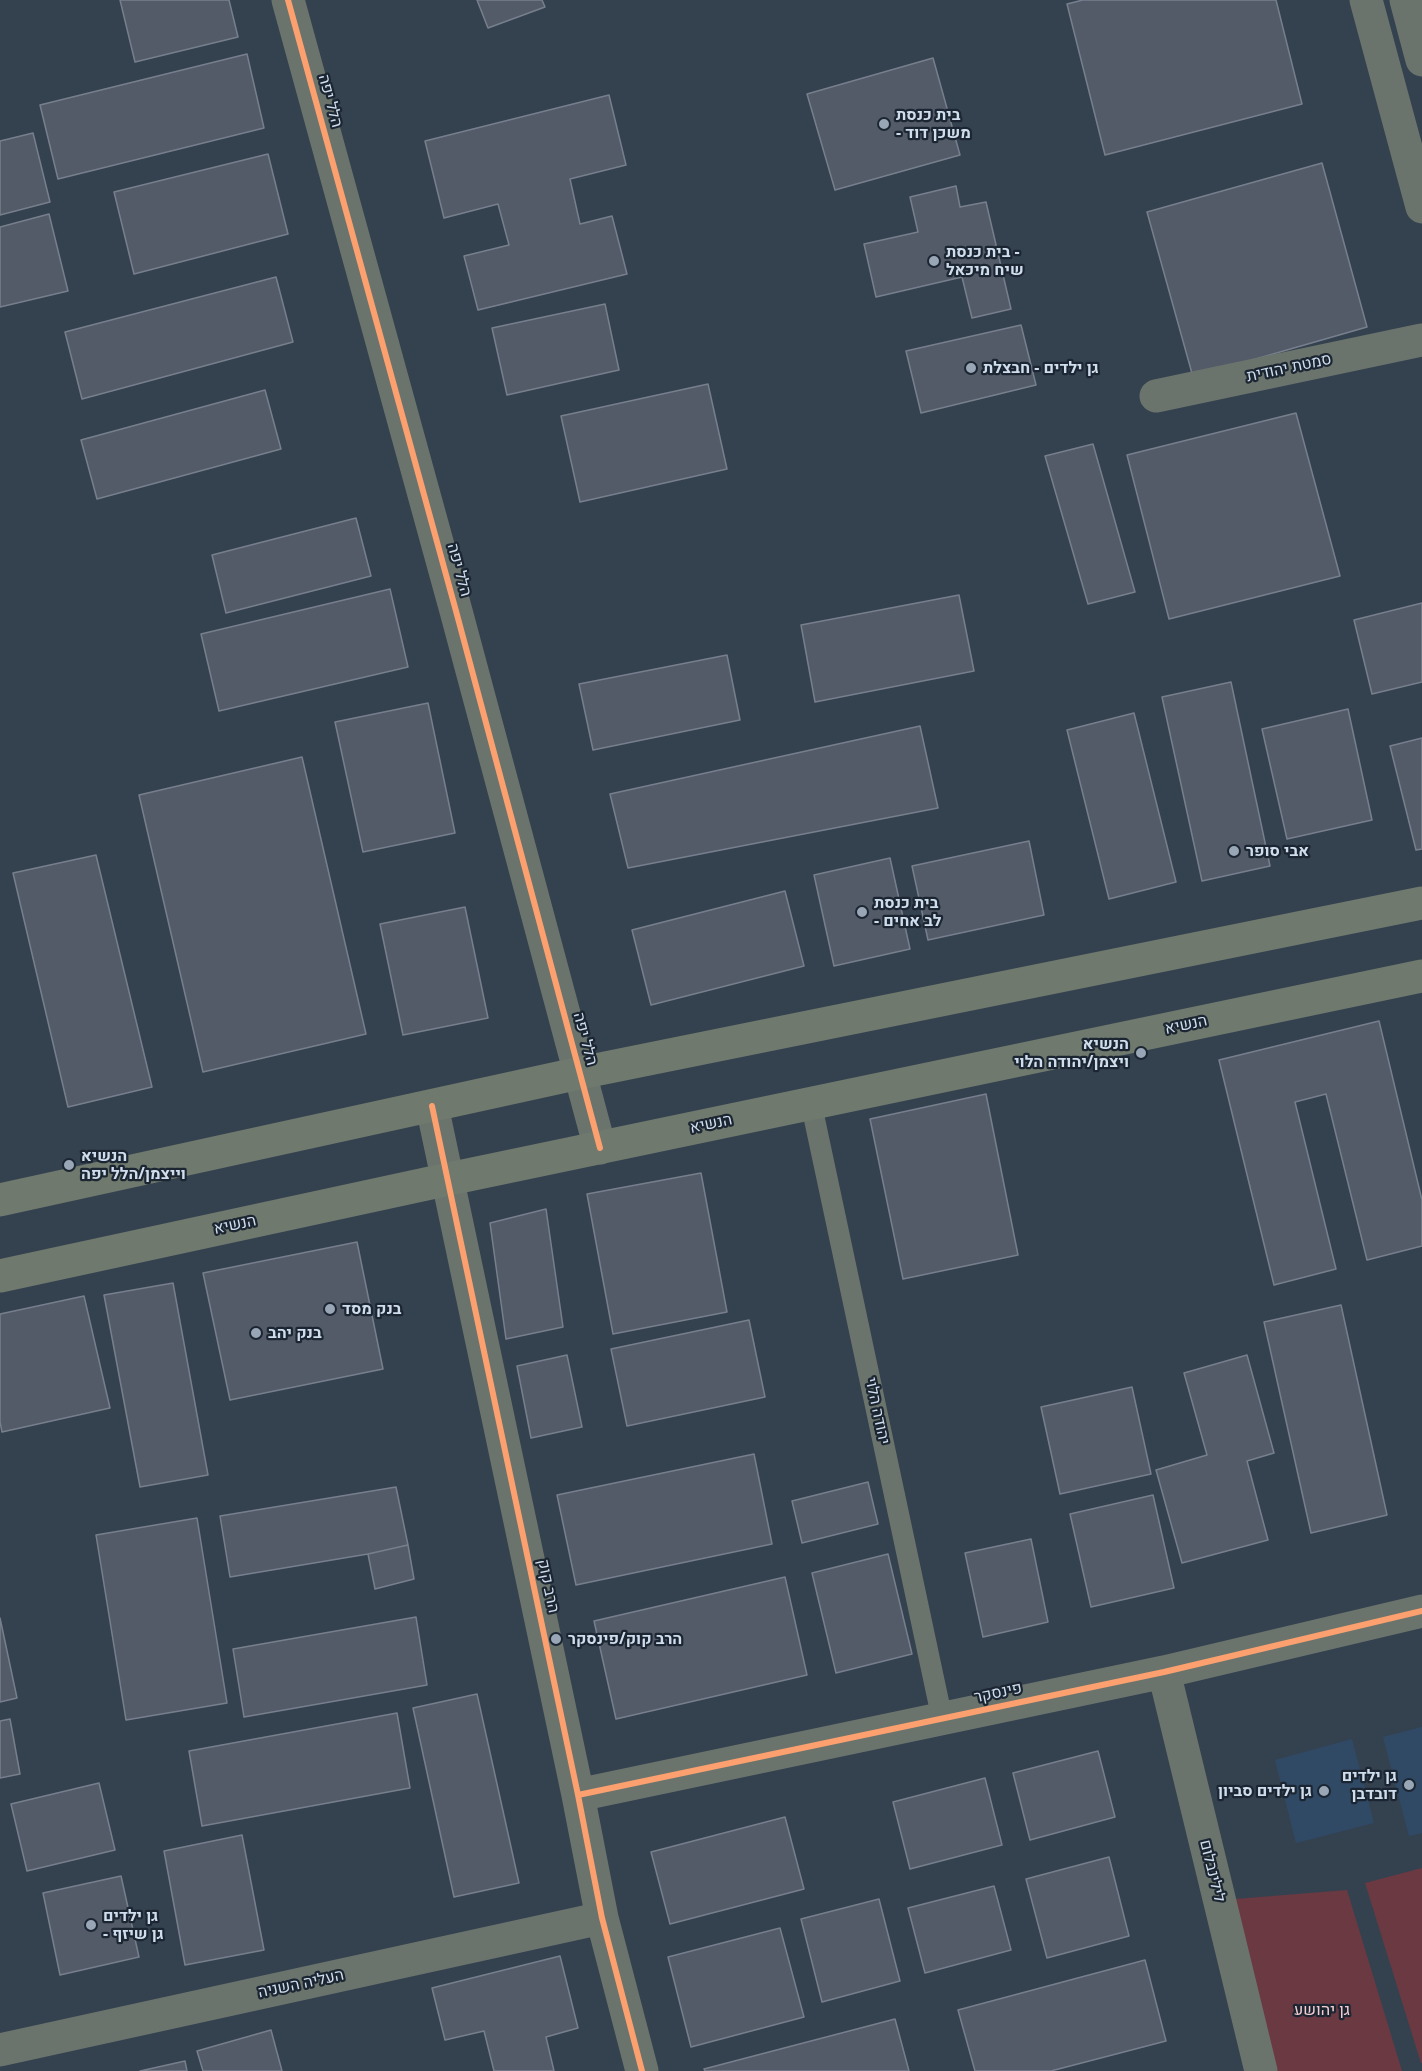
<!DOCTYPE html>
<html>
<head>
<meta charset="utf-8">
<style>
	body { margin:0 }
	canvas { display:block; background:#34414f }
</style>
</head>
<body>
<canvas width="1422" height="2071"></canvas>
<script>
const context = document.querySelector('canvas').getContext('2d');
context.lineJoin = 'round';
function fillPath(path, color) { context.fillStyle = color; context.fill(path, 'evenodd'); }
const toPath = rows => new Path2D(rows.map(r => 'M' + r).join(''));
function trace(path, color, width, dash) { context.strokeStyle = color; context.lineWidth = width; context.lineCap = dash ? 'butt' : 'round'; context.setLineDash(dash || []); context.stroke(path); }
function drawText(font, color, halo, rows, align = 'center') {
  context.font = font + ' "Noto Sans",Heebo,sans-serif'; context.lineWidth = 4.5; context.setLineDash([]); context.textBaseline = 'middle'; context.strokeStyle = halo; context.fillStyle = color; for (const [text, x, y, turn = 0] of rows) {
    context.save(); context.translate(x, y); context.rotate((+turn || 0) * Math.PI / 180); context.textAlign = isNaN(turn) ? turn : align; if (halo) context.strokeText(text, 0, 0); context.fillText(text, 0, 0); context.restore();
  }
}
const built = toPath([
	[1422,1727,1422,1833,1409,1836,1383,1737],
	[1352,1739,1374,1823,1296,1843,1275,1760]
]);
const green = toPath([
	[1422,1868,1422,2063,1421,2063,1365,1883],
	[1347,1890,1402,2071,1277,2071,1235,1899]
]);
const building = toPath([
	[120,0,229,0,238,37,135,62,120,0],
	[477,0,542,0,545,7,488,28,477,0],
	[1083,0,1276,0,1302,104,1105,155,1067,4,1083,0],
	[247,54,264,128,58,179,40,105,247,54],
	[933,58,960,155,835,190,807,94,933,58],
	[609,95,626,165,570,179,580,224,612,216,627,274,478,310,464,256,509,245,498,204,444,218,425,141,609,95],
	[33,133,50,202,0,215,0,141,33,133],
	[268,154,288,234,134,274,114,192,268,154],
	[1322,163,1367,327,1193,377,1147,212,1322,163],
	[956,186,960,207,986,202,1011,309,972,318,962,277,876,297,864,244,918,232,910,197,956,186],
	[49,214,68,291,0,307,0,227,49,214],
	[276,277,293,342,82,399,65,332,276,277],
	[605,304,619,370,507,395,492,328,605,304],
	[1021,325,1036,385,921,413,906,351,1021,325],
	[708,384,727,469,580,502,561,416,708,384],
	[265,390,281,449,97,499,81,440,265,390],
	[1296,413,1340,576,1169,619,1127,455,1296,413],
	[1093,444,1135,592,1088,604,1045,456,1093,444],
	[356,518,371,576,226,613,212,555,356,518],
	[390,589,408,667,219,711,201,634,390,589],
	[959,595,974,671,815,702,801,625,959,595],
	[1422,603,1422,682,1372,694,1354,620,1422,603],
	[727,655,740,720,593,750,579,684,727,655],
	[1231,682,1270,866,1202,881,1162,697,1231,682],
	[428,703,455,833,363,852,335,722,428,703],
	[1348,709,1372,820,1287,839,1262,729,1348,709],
	[1134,713,1176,882,1109,899,1067,730,1134,713],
	[920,726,938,808,628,868,610,794,920,726],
	[1422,738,1422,849,1416,850,1390,746,1422,738],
	[302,757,366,1034,203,1072,139,795,302,757],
	[1029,841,1044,915,928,940,912,866,1029,841],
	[96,855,152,1087,68,1107,13,873,96,855],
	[890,858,910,949,834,966,814,875,890,858],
	[785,891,804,966,651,1005,632,930,785,891],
	[465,907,488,1018,403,1035,380,924,465,907],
	[1379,1021,1422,1200,1422,1246,1367,1260,1326,1094,1295,1102,1336,1269,1274,1285,1219,1060,1379,1021],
	[986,1094,1018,1255,903,1279,870,1119,986,1094],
	[701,1173,727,1312,613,1334,587,1194,701,1173],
	[546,1209,563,1327,506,1339,490,1223,546,1209],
	[357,1242,383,1369,230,1400,203,1273,357,1242],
	[173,1283,208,1475,140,1487,104,1295,173,1283],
	[84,1296,110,1408,2,1432,0,1422,0,1314,84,1296],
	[1341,1305,1387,1515,1311,1533,1264,1322,1341,1305],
	[749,1320,765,1397,627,1426,611,1349,749,1320],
	[567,1355,582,1427,531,1438,517,1366,567,1355],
	[1247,1355,1274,1453,1247,1461,1268,1540,1182,1563,1156,1470,1207,1455,1184,1373,1247,1355],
	[1132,1387,1151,1474,1060,1494,1041,1407,1132,1387],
	[754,1454,772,1544,576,1585,557,1495,754,1454],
	[868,1482,878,1524,802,1543,792,1501,868,1482],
	[396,1487,408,1545,368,1554,230,1577,220,1516,396,1487],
	[1153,1495,1174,1588,1091,1607,1070,1514,1153,1495],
	[197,1518,227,1703,126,1720,96,1535,197,1518],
	[1031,1539,1048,1622,983,1637,965,1553,1031,1539],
	[408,1545,414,1579,375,1589,368,1554,408,1545],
	[888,1554,912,1654,836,1673,812,1573,888,1554],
	[785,1577,807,1675,616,1719,594,1621,785,1577],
	[416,1617,427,1685,244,1717,233,1649,416,1617],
	[0,1618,17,1698,0,1702,0,1618],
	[477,1694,519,1883,454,1897,413,1708,477,1694],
	[397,1713,410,1788,202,1826,189,1751,397,1713],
	[10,1719,20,1774,0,1778,0,1721,10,1719],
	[1098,1751,1115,1817,1030,1840,1013,1773,1098,1751],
	[985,1778,1002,1845,910,1869,893,1802,985,1778],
	[99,1783,115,1850,27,1871,11,1804,99,1783],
	[785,1817,804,1889,670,1924,651,1852,785,1817],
	[242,1835,264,1950,185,1965,164,1851,242,1835],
	[1109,1857,1129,1936,1047,1958,1026,1879,1109,1857],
	[121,1876,139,1957,60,1975,43,1893,121,1876],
	[994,1886,1011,1950,925,1973,908,1908,994,1886],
	[879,1899,900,1981,822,2002,801,1919,879,1899],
	[780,1928,804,2017,691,2047,668,1957,780,1928],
	[560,1956,578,2028,546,2037,554,2071,494,2071,484,2031,445,2040,432,1988,560,1956],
	[1145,1960,1166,2041,1051,2071,975,2071,958,2010,1145,1960],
	[895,2019,909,2071,705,2071,704,2069,895,2019],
	[271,2030,282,2071,203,2071,197,2051,271,2030],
	[185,2061,187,2071,140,2071,185,2061]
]);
const lane = toPath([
	[811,1103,942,1718]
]);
const street = toPath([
	[288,0,456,611,600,1148],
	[1366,0,1422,207],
	[1406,0,1422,60],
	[1156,396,1422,340],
	[432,1106,578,1795,602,1918,642,2071],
	[1164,1672,1261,2071],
	[578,1795,1164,1672,1422,1611],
	[0,2050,602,1918]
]);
const secondary = toPath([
	[0,1200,580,1073,1422,903],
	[0,1276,449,1179,1422,976]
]);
const cycleway = toPath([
	[288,0,456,611,600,1148],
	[432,1106,578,1795,602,1918,642,2071],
	[578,1795,1164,1672,1422,1611]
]);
const markers = [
	[884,124,6,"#99a6b6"],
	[934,261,6,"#99a6b6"],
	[971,368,6,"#99a6b6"],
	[1234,851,6,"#99a6b6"],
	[862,912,6,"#99a6b6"],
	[1141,1053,6,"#99a6b6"],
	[69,1165,6,"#99a6b6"],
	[330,1309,6,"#99a6b6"],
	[256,1333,6,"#99a6b6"],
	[556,1639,6,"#99a6b6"],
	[1409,1785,6,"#99a6b6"],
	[1324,1791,6,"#99a6b6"],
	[91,1925,6,"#99a6b6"]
];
const streetNames = [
	["הלל יפה",330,101,75],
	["סמטת יהודית",1289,368,-12],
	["הלל יפה",459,570,75],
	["הנשיא",1186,1025,-12],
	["הלל יפה",585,1039,75],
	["הנשיא",711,1124,-12],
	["הנשיא",235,1225,-12],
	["יהודה הלוי",877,1411,78],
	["הרב קוק",548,1586,78],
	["פינסקר",998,1693,-12],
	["לילינבלום",1212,1871,76],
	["העליה השניה",301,1984,-12]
];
const poiNames = [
	["בית כנסת",896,115],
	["- משכן דוד",896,133],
	["בית כנסת -",946,252],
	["שיח מיכאל",946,270],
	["גן ילדים - חבצלת",983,368],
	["אבי סופר",1246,851],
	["בית כנסת",874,903],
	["- לב אחים",874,921],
	["הנשיא",1129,1044,"right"],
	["ויצמן/יהודה הלוי",1129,1062,"right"],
	["הנשיא",81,1156],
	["וייצמן/הלל יפה",81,1174],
	["בנק מסד",342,1309],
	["בנק יהב",268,1333],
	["הרב קוק/פינסקר",568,1639],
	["גן ילדים",1397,1776,"right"],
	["דובדבן",1397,1794,"right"],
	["גן ילדים סביון",1312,1791,"right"],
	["גן ילדים",103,1916],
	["- גן שיזף",103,1934]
];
const parkNames = [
	["גן יהושע",1322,2010]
];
fillPath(built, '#304a66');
fillPath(green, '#6a3942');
fillPath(building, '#545b68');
trace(building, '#777f8d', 1.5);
trace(lane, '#6b746c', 21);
trace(street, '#6b746c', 33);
trace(secondary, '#6f796d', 33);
trace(cycleway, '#fca06f', 6);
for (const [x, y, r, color] of markers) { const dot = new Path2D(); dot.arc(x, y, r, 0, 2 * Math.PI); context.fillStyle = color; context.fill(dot); trace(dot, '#1c2632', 2); }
drawText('16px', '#cfdded', '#1c2632', streetNames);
drawText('bold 16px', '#cfdded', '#1c2632', poiNames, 'left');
drawText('16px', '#f6ced1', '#1c2632', parkNames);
</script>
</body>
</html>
